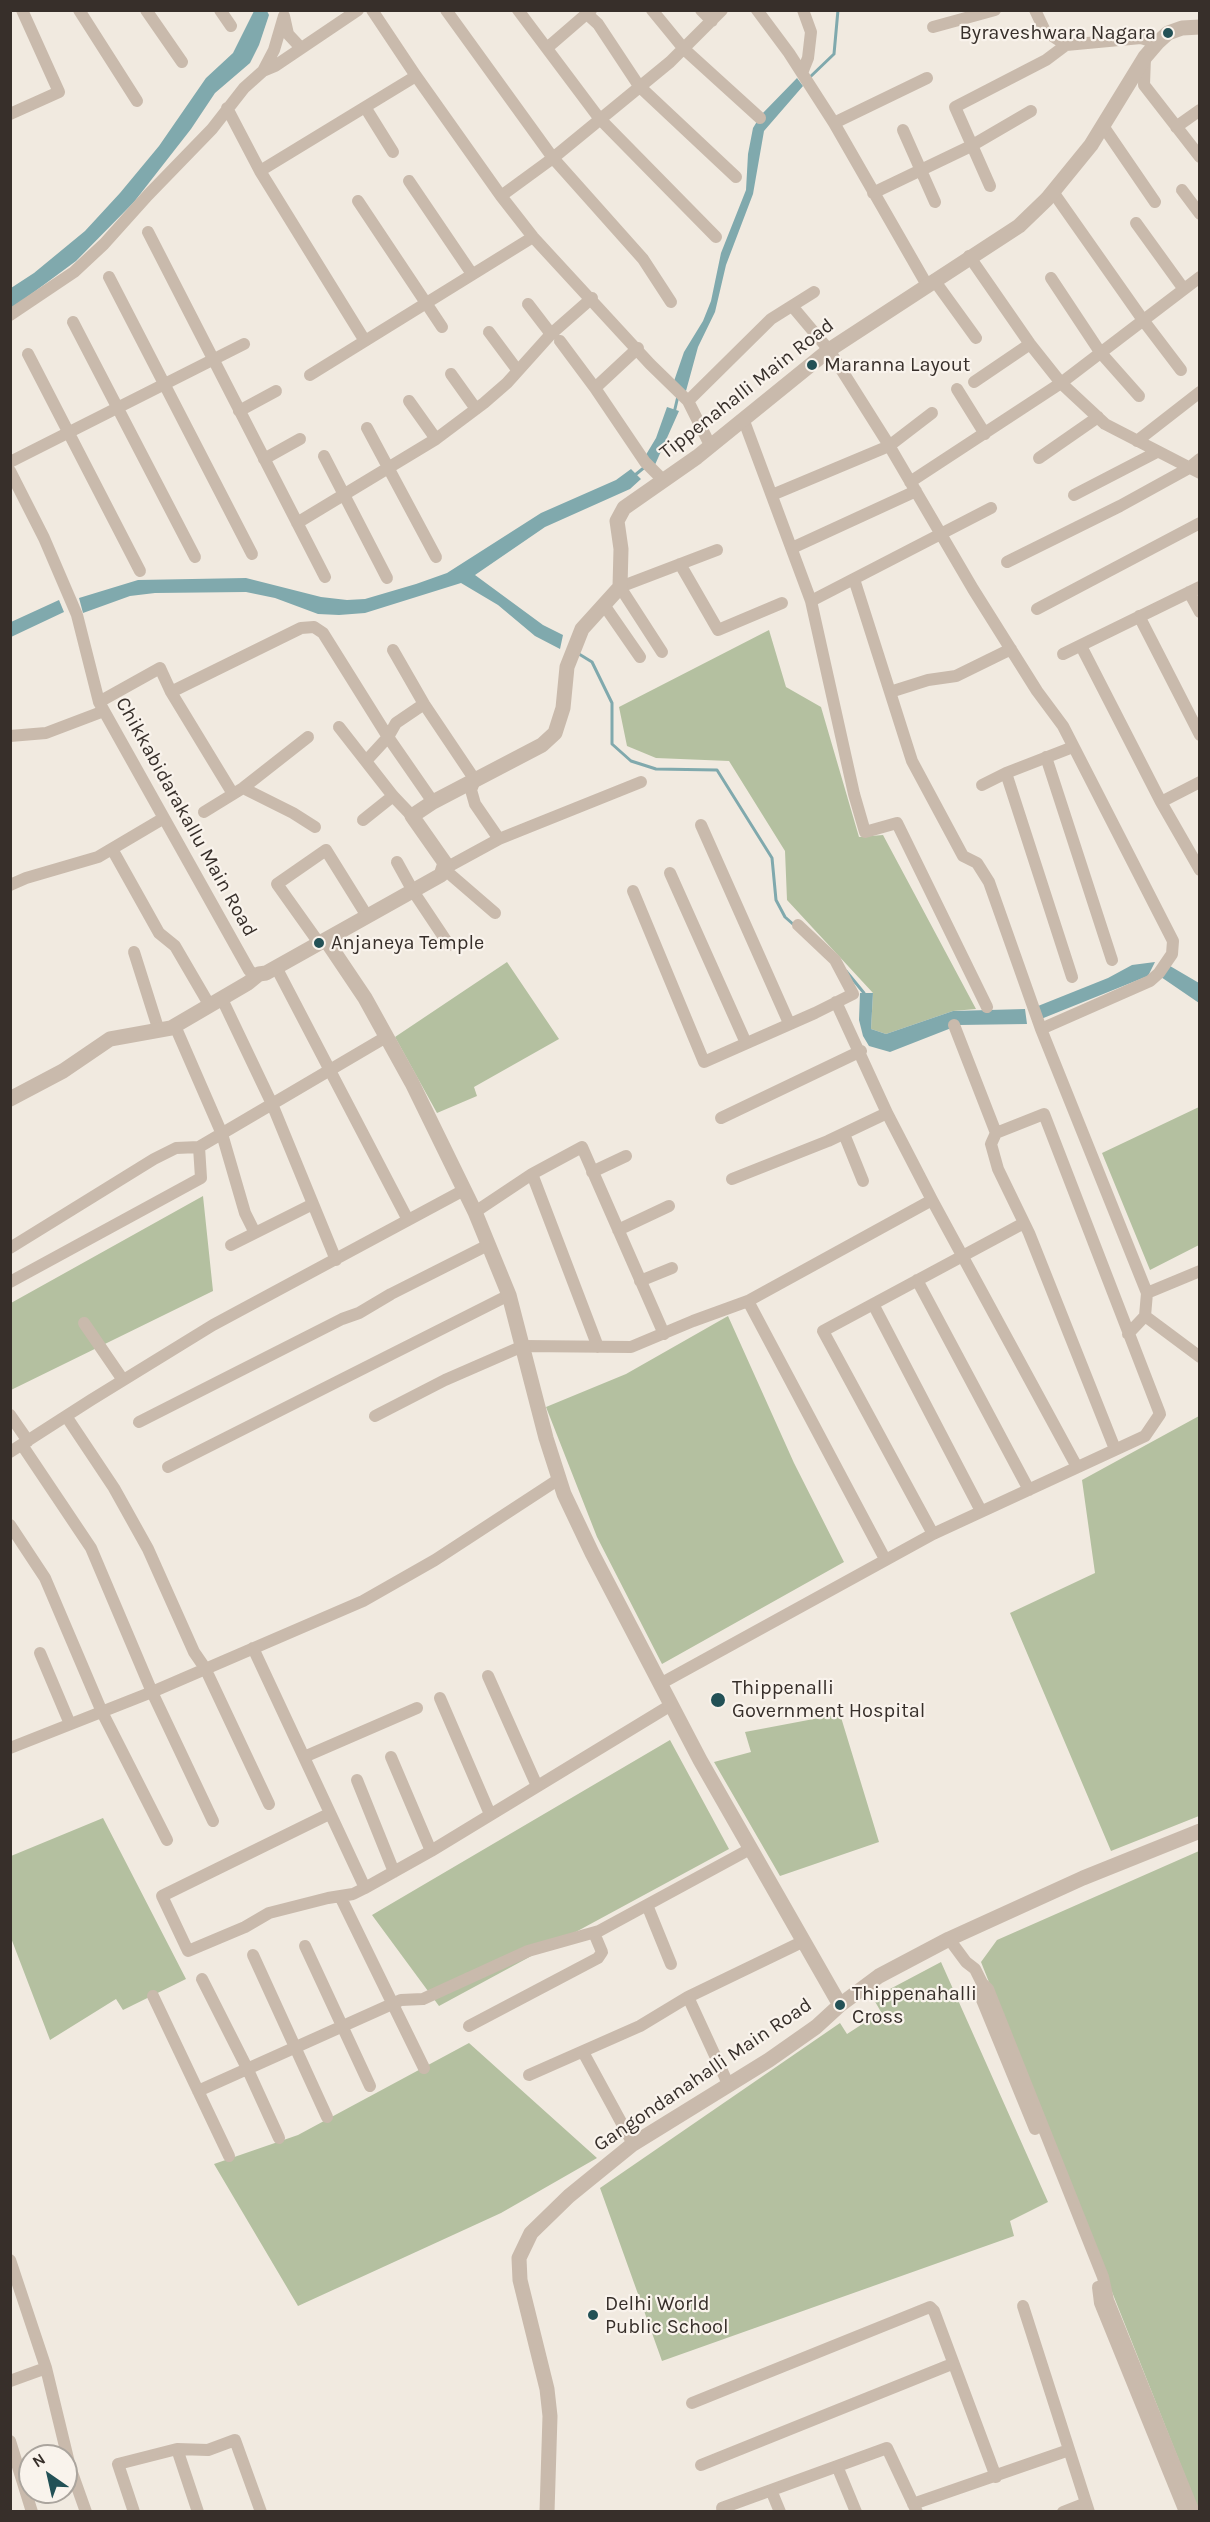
<!DOCTYPE html>
<html>
<head>
<meta charset="utf-8">
<style>
	body { margin:0 }
	#map { position:relative; width:1210px; height:2522px; overflow:hidden; background:#f1eae0; font-family:Karla,sans-serif }
	canvas { display:block }
	.frame { position:absolute; inset:0; border:12px solid #372f2a; pointer-events:none }
	.north { position:absolute; left:18px; top:2444px; width:60px; height:60px; box-sizing:border-box; background:#f9f3ec; border:2px solid #aba59e; border-radius:50%; rotate:326deg; font-size:16px; font-weight:700; line-height:24px; text-align:center; color:#372f2a }
	.north::after { content:''; display:block; margin:auto; width:21px; height:27px; background:#235156; clip-path:polygon(50% 0,100% 100%,50% 72%,0 100%) }
</style>
</head>
<body>
<div id="map">
<canvas width="1210" height="2522"></canvas>
<div class="frame"></div>
<div class="north">N</div>
</div>
<script>
const context = document.querySelector('canvas').getContext('2d');
context.lineJoin = 'round';
function fillPath(path, color) { context.fillStyle = color; context.fill(path, 'evenodd'); }
const toPath = rows => new Path2D(rows.map(r => 'M' + r).join(''));
function trace(path, color, width, dash) { context.strokeStyle = color; context.lineWidth = width; context.lineCap = dash ? 'butt' : 'round'; context.setLineDash(dash || []); context.stroke(path); }
function drawText(font, color, halo, rows, align = 'center') {
  context.font = font + ' Karla,sans-serif'; context.lineWidth = 4.5; context.setLineDash([]); context.textBaseline = 'middle'; context.strokeStyle = halo; context.fillStyle = color; for (const [text, x, y, turn = 0] of rows) {
    context.save(); context.translate(x, y); context.rotate((+turn || 0) * Math.PI / 180); context.textAlign = isNaN(turn) ? turn : align; if (halo) context.strokeText(text, 0, 0); context.fillText(text, 0, 0); context.restore();
  }
}
const green = toPath([
	[769,630,786,687,821,707,859,837,883,835,976,1009,953,1011,886,1034,871,1029,873,993,787,900,785,851,729,761,656,758,627,746,619,707],
	[507,962,559,1039,474,1087,477,1096,437,1113,395,1037],
	[1199,1107,1199,1245,1150,1270,1102,1153],
	[203,1196,213,1291,11,1390,11,1303],
	[728,1316,794,1463,844,1562,662,1664,597,1537,546,1407,626,1374],
	[1199,1416,1199,1816,1111,1851,1010,1613,1095,1573,1082,1480],
	[840,1714,879,1842,780,1876,714,1762,751,1752,745,1732],
	[670,1740,729,1849,439,2006,372,1915],
	[103,1818,186,1979,123,2010,116,1999,50,2040,11,1938,11,1856],
	[1199,1851,1199,2511,981,1962,997,1940],
	[941,1962,1048,2202,1010,2221,1014,2236,662,2361,600,2188,840,2023,847,2034,881,2012,873,1998],
	[469,2043,597,2158,501,2213,298,2306,214,2164,298,2135]
]);
const water = toPath([
	[254,11,267,11,269,15,259,45,250,63,215,93,191,129,134,202,76,261,11,309,11,288,34,273,85,231,120,193,159,146,206,78,233,53],
	[797,78,803,86,764,131,753,194,726,265,715,312,698,347,686,391,673,384,684,352,703,321,711,301,721,253,746,190,748,154,753,128,761,115],
	[667,407,679,411,654,467,644,458,656,438],
	[631,469,641,479,630,489,545,527,475,575,543,625,563,635,560,649,535,636,498,605,461,583,365,613,339,615,318,614,275,598,246,592,155,593,130,596,83,613,79,598,138,580,246,578,321,597,347,600,365,599,416,584,447,573,541,513,616,480],
	[59,600,64,612,11,637,11,622],
	[1155,962,1148,976,1041,1019,1038,1006,1108,978,1132,965],
	[1170,966,1199,983,1199,1003,1161,977],
	[860,993,873,993,871,1029,886,1034,953,1011,1025,1009,1027,1024,959,1025,890,1052,869,1046,863,1036,859,1020]
]);
const stream = toPath([
	[809,78,834,54,838,10],
	[674,413,678,396],
	[635,475,646,466],
	[579,654,592,662,612,703,612,744,631,761,656,769,717,770,772,858,776,900,785,917,794,925],
	[846,971,864,993,864,997]
]);
const minor = toPath([
	[79,10,137,101],
	[146,10,182,62],
	[220,10,231,26],
	[372,10,416,76,501,196,533,237,650,364,688,401],
	[446,10,553,158,643,259,671,302],
	[518,10,599,118,716,237],
	[652,10,684,49,760,118],
	[701,10,712,21],
	[757,10,789,53,834,123,927,285],
	[1035,10,1045,31,1066,45,1141,38,1157,43],
	[587,14,598,24,639,86,736,177],
	[284,16,288,34,301,48],
	[933,27,995,10],
	[547,48,591,10],
	[1145,57,1144,85,1200,157],
	[263,71,275,66,358,10],
	[802,73,808,58,811,32,803,10],
	[365,107,393,152],
	[227,108,260,171,365,341],
	[10,114,59,92,22,10],
	[834,123,927,78],
	[1103,126,1155,202],
	[1176,127,1200,110],
	[903,130,935,202],
	[260,171,416,76],
	[409,181,472,274],
	[990,186,955,107,1046,60,1066,45],
	[1182,190,1200,214],
	[1053,192,1143,320,1181,370],
	[873,193,971,146,1031,111],
	[501,196,553,158,670,62,722,10],
	[358,201,442,327],
	[1136,223,1183,288],
	[148,232,325,577],
	[969,256,1030,344,1061,383,1105,424,1200,473],
	[109,277,252,554],
	[1051,278,1100,352,1139,396],
	[934,280,976,338],
	[528,304,551,334],
	[792,306,829,350,887,442,973,589,1037,691,1063,726,1173,941,1172,954,1159,973,1150,981,1041,1029],
	[10,315,74,272,104,244,148,195,212,129,244,88,263,71,274,50,284,16],
	[73,322,195,557],
	[489,332,518,371],
	[560,341,595,388],
	[638,348,595,388,645,462,663,480],
	[28,354,140,571],
	[451,374,476,409],
	[310,375,533,237],
	[974,382,1030,344],
	[957,389,985,434],
	[409,401,436,439],
	[239,411,276,391],
	[744,421,811,601,854,794,865,832,897,823,987,1007],
	[367,428,436,557],
	[1137,441,1200,392],
	[711,447,688,401,771,319,814,292],
	[324,456,387,578],
	[1039,458,1098,417],
	[264,459,300,439],
	[10,462,244,344],
	[10,471,44,538,77,615,99,702,104,711,249,970,253,974,259,974],
	[910,482,1061,383,1200,277],
	[772,495,889,446,932,413],
	[1074,495,1157,452],
	[297,523,436,439,484,403,507,383,551,334,592,298],
	[792,548,916,491],
	[1007,562,1120,506,1189,468,1200,459],
	[680,564,718,630,782,603],
	[854,579,912,761,963,856,977,863,989,882,1041,1029,1147,1293,1145,1316],
	[1189,592,1200,612],
	[811,601,991,508],
	[604,605,640,657],
	[1037,609,1200,523],
	[1139,616,1200,735],
	[1081,646,1161,802,1200,870],
	[393,650,424,704,475,780,471,790,475,804,499,839],
	[662,652,620,587,717,550],
	[1063,654,1200,587],
	[171,692,301,628,314,627,323,633,388,737,433,802],
	[890,692,928,680,956,676,1011,649],
	[99,702,160,668,171,692,233,794],
	[339,727,393,796,412,816],
	[10,736,46,733,104,711],
	[1046,757,1112,960],
	[366,761,388,737,396,723,424,704],
	[1006,773,1072,977],
	[982,785,1006,773,1073,747],
	[243,788,293,813,315,827],
	[1161,802,1200,782],
	[204,812,243,788,308,737],
	[363,820,393,796],
	[701,825,789,1023],
	[112,849,159,933,175,946,210,1006],
	[397,862,413,891,449,945],
	[670,873,746,1043],
	[10,885,26,878,98,857,164,818],
	[633,891,704,1062,815,1013,853,994,835,960,798,925],
	[495,913,444,869,499,839,641,782],
	[319,943,277,884,326,850,367,916],
	[134,952,159,1031],
	[276,967,408,1220],
	[222,999,272,1104,336,1260],
	[836,1002,887,1113,932,1200,1077,1467],
	[954,1025,996,1133],
	[175,1026,222,1134,245,1213,255,1233],
	[721,1118,861,1051],
	[844,1134,863,1181],
	[592,1172,626,1156],
	[532,1174,598,1347],
	[732,1179,828,1141,887,1113],
	[475,1212,532,1174,582,1147,664,1334],
	[618,1230,669,1206],
	[231,1245,313,1204],
	[10,1248,154,1159,176,1148,199,1147,386,1037],
	[917,1280,1029,1490],
	[640,1281,672,1268],
	[10,1282,201,1178,199,1147],
	[1147,1293,1200,1271],
	[748,1301,885,1559],
	[873,1304,981,1511],
	[84,1323,123,1380],
	[1128,1334,1145,1316,1200,1357],
	[10,1415,28,1441],
	[66,1416,114,1488,148,1549,194,1652,205,1668,269,1804],
	[375,1416,445,1380,523,1346,631,1347,693,1321,748,1301,932,1200],
	[139,1422,342,1319,359,1313,391,1294,488,1245],
	[22,1445,91,1548,152,1692,213,1821],
	[10,1452,91,1400,213,1325,464,1190],
	[168,1467,509,1295],
	[10,1525,45,1578,102,1712,167,1840],
	[933,1534,823,1331,1024,1223],
	[253,1648,365,1888],
	[40,1653,70,1724],
	[488,1676,537,1786],
	[660,1684,933,1534,1145,1436,1160,1414,1044,1114,996,1133,991,1144,998,1169,1029,1233,1115,1449],
	[440,1698,490,1814],
	[10,1748,152,1692,363,1601,435,1560,559,1479],
	[304,1757,417,1708],
	[391,1757,431,1851],
	[357,1780,394,1872],
	[329,1814,162,1896,188,1951,245,1927,269,1913,328,1898,353,1894,365,1888,431,1851,671,1705],
	[340,1896,424,2068],
	[647,1905,671,1964],
	[949,1939,966,1962,975,1969,982,1983,988,1989,1103,2277,1108,2300,1194,2512],
	[305,1946,370,2086],
	[253,1955,327,2117],
	[202,1979,248,2070,279,2138],
	[982,1983,980,1995,1035,2129],
	[153,1996,229,2156],
	[688,1997,729,2086],
	[469,2026,598,1958,602,1952,594,1933],
	[583,2052,633,2144],
	[529,2075,640,2026,688,1997,804,1941],
	[198,2091,401,2000,423,1999,528,1951,599,1931,750,1849],
	[10,2260,46,2368,70,2467,86,2512],
	[1098,2287,1100,2303,1185,2512],
	[1023,2306,1089,2512],
	[10,2381,46,2368],
	[692,2403,930,2307,934,2311,996,2477],
	[10,2441,32,2512],
	[177,2449,208,2450,235,2440,261,2512],
	[701,2465,952,2364],
	[837,2466,856,2512],
	[771,2490,780,2512],
	[913,2504,1069,2450],
	[134,2512,118,2464,177,2449,198,2512],
	[723,2512,722,2508,887,2448,917,2512],
	[1063,2512,1086,2503]
]);
const tertiary = toPath([
	[326,940,365,998,412,1083,475,1212,509,1295,546,1438,564,1494,592,1553,700,1760,840,2005],
	[10,1099,63,1071,110,1039,171,1028,248,983,259,974,266,973,441,875,445,863,412,816,433,802,542,745,555,733,563,708,567,667,582,629,620,587,621,549,617,521,624,508,697,457,829,350,1019,226,1047,199,1091,145,1145,57,1157,43,1168,33,1182,28,1200,27],
	[547,2512,550,2416,547,2389,520,2280,519,2258,531,2233,569,2196,633,2144,769,2060,816,2027,840,2005,879,1976,949,1939,1083,1878,1200,1831]
]);
const markers = [
	[1168,33,6,"#235156"],
	[812,365,6,"#235156"],
	[319,943,6,"#235156"],
	[718,1700,8,"#235156"],
	[840,2005,6,"#235156"],
	[593,2315,6,"#235156"]
];
const poiNames = [
	["Byraveshwara Nagara",1156,33,"right"],
	["Maranna Layout",824,365],
	["Anjaneya Temple",331,943],
	["Thippenalli",732,1688],
	["Government Hospital",732,1711],
	["Thippenahalli",852,1994],
	["Cross",852,2017],
	["Delhi World",605,2304],
	["Public School",605,2327]
];
const streetNames = [
	["Tippenahalli Main Road",747,389,-38],
	["Chikkabidarakallu Main Road",186,817,61],
	["Gangondanahalli Main Road",703,2075,-34]
];
fillPath(green, '#b4c0a0');
fillPath(water, '#80a9ad');
trace(stream, '#80a9ad', 3);
trace(minor, '#c9baac', 12);
trace(tertiary, '#c9baac', 15);
for (const [x, y, r, color] of markers) { const dot = new Path2D(); dot.arc(x, y, r, 0, 2 * Math.PI); context.fillStyle = color; context.fill(dot); trace(dot, '#f9f3ec', 2); }
drawText('20px', '#372f2a', '#f9f3ec', poiNames, 'left');
drawText('20px', '#372f2a', '#f9f3ec', streetNames);
</script>
</body>
</html>
